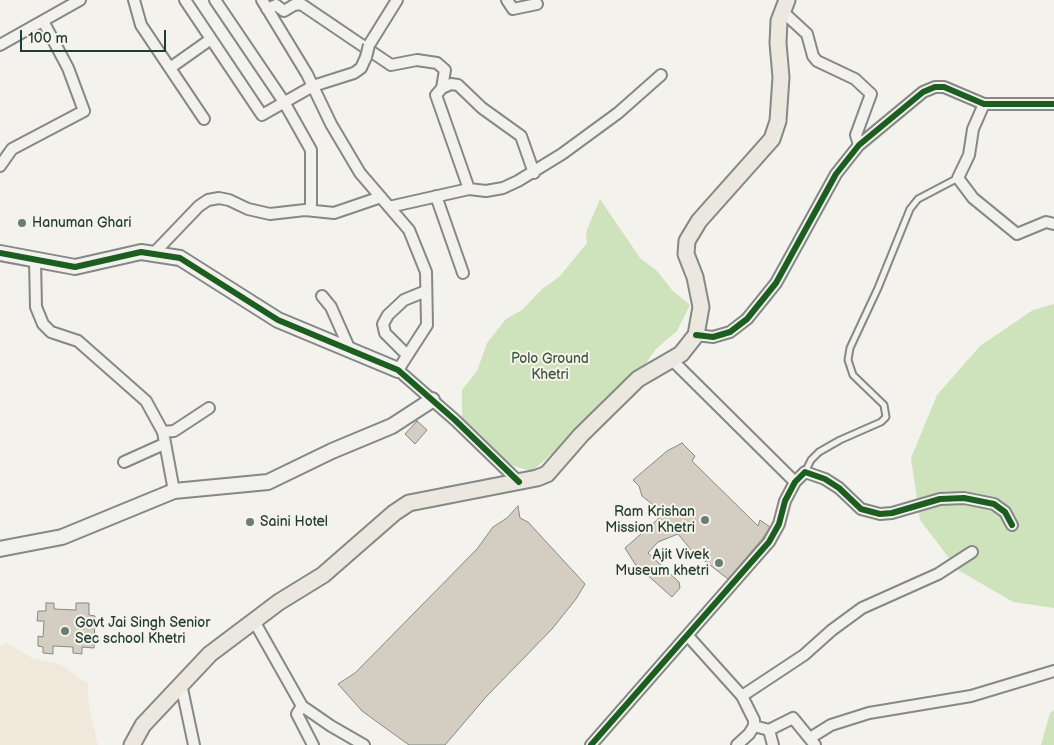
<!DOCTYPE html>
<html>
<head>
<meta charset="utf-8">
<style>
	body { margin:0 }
	#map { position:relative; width:1054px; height:745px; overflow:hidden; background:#f4f2ec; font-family:"Balsamiq Sans",sans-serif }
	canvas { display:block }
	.scale { position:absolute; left:20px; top:30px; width:146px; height:22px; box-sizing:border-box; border:2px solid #1f3d34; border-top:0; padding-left:6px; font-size:15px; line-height:18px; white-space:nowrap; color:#1f3d34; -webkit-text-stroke:4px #f7f3e8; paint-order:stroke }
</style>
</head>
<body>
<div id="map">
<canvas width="1054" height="745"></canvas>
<div class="scale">100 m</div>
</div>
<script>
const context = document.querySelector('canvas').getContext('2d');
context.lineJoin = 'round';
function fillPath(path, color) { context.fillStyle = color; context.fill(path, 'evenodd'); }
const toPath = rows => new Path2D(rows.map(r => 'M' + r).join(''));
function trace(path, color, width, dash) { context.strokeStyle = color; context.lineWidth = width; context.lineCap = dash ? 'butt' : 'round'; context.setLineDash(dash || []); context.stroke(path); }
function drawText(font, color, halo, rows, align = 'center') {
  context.font = font + ' "Balsamiq Sans",sans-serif'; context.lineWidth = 4; context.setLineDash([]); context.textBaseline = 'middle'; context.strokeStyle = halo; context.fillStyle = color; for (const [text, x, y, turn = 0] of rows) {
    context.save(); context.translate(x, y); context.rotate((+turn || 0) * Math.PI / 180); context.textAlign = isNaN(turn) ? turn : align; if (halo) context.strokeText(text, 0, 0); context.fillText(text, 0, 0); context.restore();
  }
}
const built = toPath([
	[7,643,32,658,62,665,88,684,89,708,98,745,0,745,0,646]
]);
const green = toPath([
	[600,199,640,258,657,271,672,290,690,305,677,331,656,349,641,370,575,434,532,471,516,467,497,455,462,418,462,390,477,371,487,343,506,319,522,310,542,289,559,277,587,243,586,232],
	[1054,304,1054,608,1013,602,958,570,920,520,911,458,937,395,980,346,1033,310],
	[1054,710,1054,745,1041,745,1050,713]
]);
const building = toPath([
	[417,421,427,430,415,444,405,434,417,421],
	[682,443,695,456,692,461,758,526,760,520,770,527,763,538,728,579,692,551,678,534,658,542,648,553,679,582,680,588,672,597,635,564,625,548,658,519,662,512,642,496,639,486,633,480,667,451,682,443],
	[518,506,520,518,528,522,585,584,576,599,552,629,486,697,445,745,409,745,362,711,338,684,355,673,477,549,493,527,507,518,518,506],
	[46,603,54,603,54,609,76,610,76,603,89,603,89,615,95,616,94,648,82,647,82,654,73,653,73,647,53,646,53,654,43,653,43,647,38,646,38,636,43,637,44,621,37,621,38,611,46,611,46,603]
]);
const lane = toPath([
	[805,472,811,460,819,452,840,440,881,422,886,417,884,405,853,375,848,360,850,348,878,288,910,209,918,199,958,178]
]);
const street = toPath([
	[134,0,141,25,204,119],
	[185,0,262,115,313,86,354,73,361,68,366,57],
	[215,0,284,102,311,150,311,210],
	[262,0,307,74,331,124,360,173,409,230,426,272,427,325,398,370,455,420,519,482],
	[507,0,513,9,537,4],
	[267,9,276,5,284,11,294,5,301,4,391,65,417,60,437,63,445,70,442,88],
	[782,11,807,34,813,56,817,61,855,79,871,94,856,135,859,145],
	[0,45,80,0],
	[369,45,397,0],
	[170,68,211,39],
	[984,104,973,129,969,155,958,178,973,198,1017,234,1046,222,1054,224],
	[0,166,12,149,84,111,68,68,43,21],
	[469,189,436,95,442,88,451,84,458,85,482,108,521,136,534,173],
	[436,196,463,273],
	[389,207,469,189,486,191,503,188,518,181,562,154,618,113,661,75],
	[153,254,199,206,208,200,219,198,229,200,248,209,270,214,305,210,334,213,381,197],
	[35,260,36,307,43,324,51,332,78,341,146,401,163,432,174,491],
	[322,296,331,307,350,350],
	[696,335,713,337,730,332,747,319,776,283,836,174,859,145,923,92,935,87,944,87,984,104,1054,104],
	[407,355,385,333,383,324,388,315,404,300,426,291],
	[672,360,795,482],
	[163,432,174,431,209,408],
	[124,462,164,444],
	[254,621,302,706,331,726,364,745],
	[688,636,742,696,754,720,754,726,749,734,737,745],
	[181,684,194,745],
	[742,696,804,655,832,630,862,608,938,574,972,552],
	[302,706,297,714,313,745],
	[754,726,769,730,793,718,815,745],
	[769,730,773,745],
	[810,738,831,725,869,713,971,696,1054,671],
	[591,745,769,542,779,524,785,501,795,482,805,472,825,479,839,488,861,509,880,514,892,513,940,499,964,498,994,504,1005,512,1012,525]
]);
const secondary = toPath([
	[0,253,75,267,141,252,180,258,278,320,398,370],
	[0,549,62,537,174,491,268,482,332,451,392,426,432,400]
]);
const primary = toPath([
	[132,745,143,725,210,654,279,602,323,575,394,513,409,503,537,478,547,474,581,435,638,379,681,354,696,335,701,307,695,277,686,254,687,241,699,221,772,139,778,121,781,77,778,43,779,21,787,0]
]);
const streetBridge = toPath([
	[366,57,369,45]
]);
const cycleway = toPath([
	[0,253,75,267,141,252,180,258,278,320,398,370,455,420,519,482],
	[696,335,713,337,730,332,747,319,776,283,836,174,859,145,923,92,935,87,944,87,984,104,1054,104],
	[591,745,769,542,779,524,785,501,795,482,805,472,825,479,839,488,861,509,880,514,892,513,940,499,964,498,994,504,1005,512,1012,525]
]);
const markers = [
	[22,223,5,"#6a7c74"],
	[705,520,5,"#6a7c74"],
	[250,522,5,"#6a7c74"],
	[719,563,5,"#6a7c74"],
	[65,631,5,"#6a7c74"]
];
const poiNames = [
	["Hanuman Ghari",32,223],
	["Ram Krishan",695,512,"right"],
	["Mission Khetri",695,528,"right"],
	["Saini Hotel",260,522],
	["Ajit Vivek",709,555,"right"],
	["Museum khetri",709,571,"right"],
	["Govt Jai Singh Senior",75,623],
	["Sec school Khetri",75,639]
];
const parkNames = [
	["Polo Ground",550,359],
	["Khetri",550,375]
];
fillPath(built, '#f0e8da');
fillPath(green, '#cee3bb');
fillPath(building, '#d4cdc1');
trace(building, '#848985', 1);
trace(lane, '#848985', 9);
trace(street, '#848985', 14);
trace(secondary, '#848985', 18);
trace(primary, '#848985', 19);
trace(lane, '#f2f1ed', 5);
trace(street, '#f2f1ed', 10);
trace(secondary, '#f2f1ed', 14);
trace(primary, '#ece8df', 15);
trace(streetBridge, '#848985', 14, []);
trace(streetBridge, '#f2f1ed', 10);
trace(cycleway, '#1b5e20', 6);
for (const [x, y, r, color] of markers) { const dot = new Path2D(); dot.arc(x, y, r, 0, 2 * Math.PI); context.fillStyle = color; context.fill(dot); trace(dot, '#f7f3e8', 2); }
drawText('14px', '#1f3d34', '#f7f3e8', poiNames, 'left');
drawText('14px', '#3c5c47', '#f7f3e8', parkNames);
</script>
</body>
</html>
